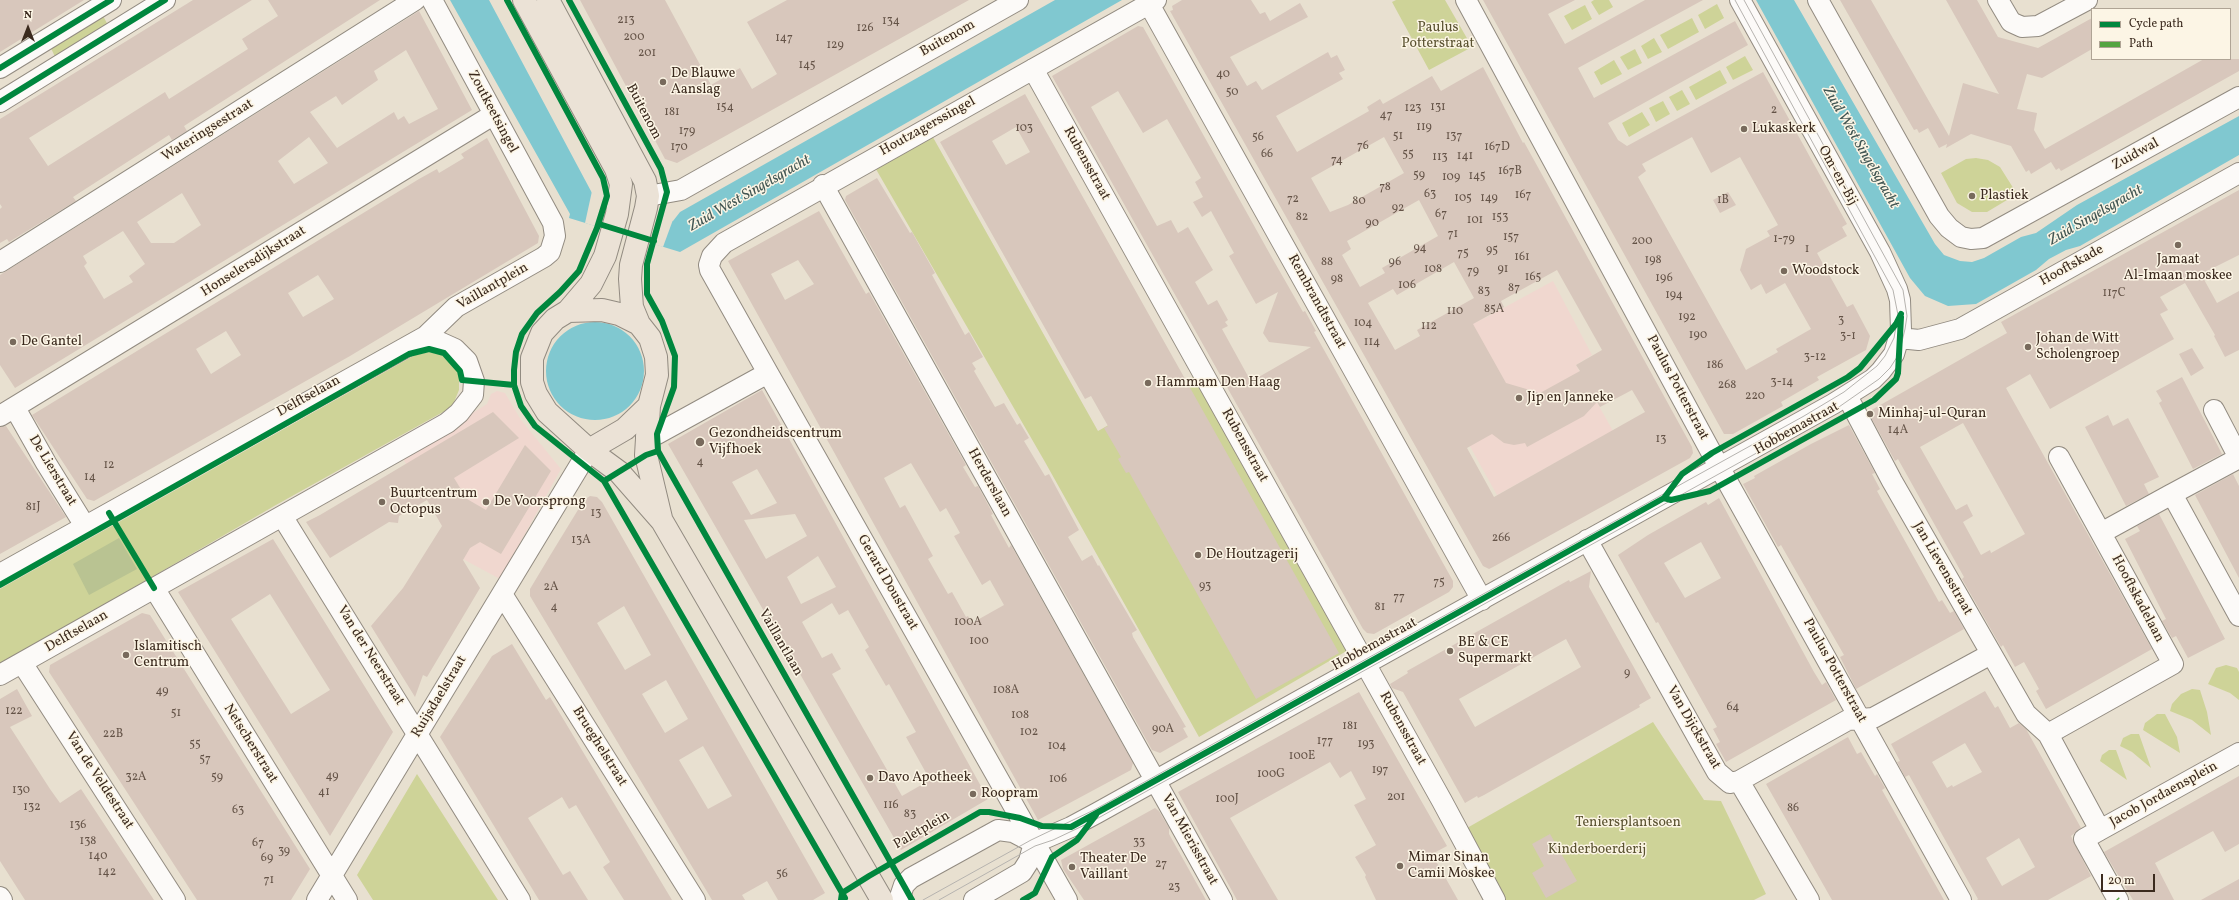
<!DOCTYPE html>
<html>
<head>
<meta charset="utf-8">
<style>
	body { margin:0 }
	#map { position:relative; width:2239px; height:900px; overflow:hidden; background:#e8e0d0; font-family:Vollkorn,serif }
	canvas { display:block }
	.legend { position:absolute; left:2091px; top:8px; width:140px; height:52px; box-sizing:border-box; background:#fcf5e5; border:1px solid #afa495; margin:0; padding:5px 7px; list-style:none; font-size:12px; color:#3b2a1e }
	.legend li { display:flex; align-items:center; gap:8px; height:20px }
	.legend b { width:20px; border:1px solid #afa495 }
	.north { position:absolute; left:8px; top:8px; width:40px; height:40px; -webkit-text-stroke:3px #fcf5e5; paint-order:stroke; rotate:0deg; font-size:11px; font-weight:700; line-height:16px; text-align:center; color:#3b2a1e }
	.north::after { content:''; display:block; margin:auto; width:14px; height:18px; background:#3b2a1e; clip-path:polygon(50% 0,100% 100%,50% 72%,0 100%) }
	.scale { position:absolute; left:2101px; top:874px; width:54px; height:18px; box-sizing:border-box; border:2px solid #3b2a1e; border-top:0; padding-left:5px; font-size:12px; line-height:14px; white-space:nowrap; color:#3b2a1e; -webkit-text-stroke:3px #fcf5e5; paint-order:stroke }
</style>
</head>
<body>
<div id="map">
<canvas width="2239" height="900"></canvas>
<ul class="legend">
<li><b style="height:5px;background:#00873e"></b>Cycle path</li>
<li><b style="height:5px;background:#54a441"></b>Path</li>
</ul>
<div class="north">N</div>
<div class="scale">20 m</div>
</div>
<script>
const context = document.querySelector('canvas').getContext('2d');
context.lineJoin = 'round';
function fillPath(path, color) { context.fillStyle = color; context.fill(path, 'evenodd'); }
const toPath = rows => new Path2D(rows.map(r => 'M' + r).join(''));
function trace(path, color, width, dash) { context.strokeStyle = color; context.lineWidth = width; context.lineCap = dash ? 'butt' : 'round'; context.setLineDash(dash || []); context.stroke(path); }
function drawText(font, color, halo, rows, align = 'center') {
  context.font = font + ' Vollkorn,serif'; context.lineWidth = 3; context.setLineDash([]); context.textBaseline = 'middle'; context.strokeStyle = halo; context.fillStyle = color; for (const [text, x, y, turn = 0] of rows) {
    context.save(); context.translate(x, y); context.rotate((+turn || 0) * Math.PI / 180); context.textAlign = isNaN(turn) ? turn : align; if (halo) context.strokeText(text, 0, 0); context.fillText(text, 0, 0); context.restore();
  }
}
const built = toPath([
	[1553,281,1592,355,1576,365,1613,431,1497,495,1416,349,1485,318],
	[497,391,505,393,521,420,561,469,500,579,435,544,444,529,402,457,487,404,491,394]
]);
const green = toPath([
	[1396,0,1445,0,1472,47,1429,70,1392,2],
	[1594,0,1609,0,1613,7,1599,15,1591,2],
	[1717,4,1724,18,1705,29,1698,15],
	[1585,5,1592,19,1572,30,1564,16],
	[102,14,109,27,56,59,50,46],
	[1692,18,1699,32,1668,49,1660,35],
	[1654,38,1662,52,1648,59,1641,46],
	[1635,49,1642,63,1628,70,1620,57],
	[1745,56,1753,70,1733,80,1726,67],
	[1614,60,1622,74,1601,85,1594,72],
	[1720,70,1727,83,1696,100,1689,87],
	[1682,90,1690,104,1677,111,1669,97],
	[1663,101,1670,114,1656,122,1649,108],
	[1642,112,1650,125,1629,137,1622,123],
	[930,132,1098,431,1202,372,1350,649,1199,737,1045,462,873,164],
	[1976,158,1988,160,2000,167,2017,194,1987,212,1972,212,1957,203,1941,173,1966,159],
	[429,352,443,355,454,364,459,376,459,390,452,407,276,505,0,665,0,589,415,355],
	[2226,665,2237,668,2239,672,2239,700,2230,693,2208,684,2216,668],
	[2192,689,2200,690,2207,712,2211,735,2192,720,2170,711,2172,704,2181,694],
	[2157,714,2165,714,2177,737,2180,753,2143,730,2145,723],
	[1653,722,1704,800,1721,801,1766,894,1754,900,1503,900,1467,828],
	[2131,734,2139,734,2151,768,2132,752,2120,746,2123,738],
	[2109,750,2116,750,2127,780,2100,761,2102,755],
	[417,774,498,900,373,900,357,875]
]);
const forest = toPath([
	[119,538,137,569,89,595,73,564]
]);
const water = toPath([
	[450,0,489,0,592,193,673,221,680,212,1055,0,1122,0,680,252,569,218,570,214],
	[1756,0,1794,0,1935,244,1944,255,1960,261,1972,262,1984,258,2021,237,2036,233,2077,205,2239,116,2239,155,2080,246,2066,250,2049,259,2036,270,1976,304,1948,306,1925,296,1910,278],
	'546 371a49 49 0 1 1 98 0a49 49 0 1 1-98 0Z'
]);
const pier = toPath([
	[592,191,674,217,663,247,585,223]
]);
const building = toPath([
	[0,0,84,0,0,52],
	[193,0,252,0,29,138,48,166,165,92,169,99,248,49,242,39,278,16,268,0,380,0,184,126,187,131,172,140,169,135,73,197,76,201,9,242,7,239,0,243,0,209,2,207,0,204,0,119],
	[580,0,665,0,711,85,740,68,752,89,777,74,747,22,787,0,969,0,677,163,665,159],
	[1182,0,1251,0,1260,14,1265,12,1270,21,1300,3,1308,17,1230,57,1247,86,1256,81,1262,90,1328,52,1331,58,1337,55,1345,70,1339,73,1343,79,1276,116,1297,152,1369,111,1367,107,1380,99,1383,104,1432,76,1441,91,1483,67,1523,143,1524,142,1540,171,1692,447,1693,453,1690,458,1493,567,1489,569,1483,566,1170,11,1173,10,1172,6],
	[1384,137,1404,173,1348,205,1330,212,1311,178],
	[1419,200,1438,236,1382,268,1385,273,1360,287,1342,255,1351,249,1347,241],
	[1454,262,1474,298,1417,330,1420,336,1395,350,1368,303,1393,289,1397,295],
	[1557,270,1602,350,1576,365,1580,371,1540,393,1506,383,1473,324,1504,307,1501,301],
	[1632,390,1645,412,1494,497,1467,448,1492,434,1504,443,1514,445,1525,443,1527,447,1584,416,1597,402,1600,407],
	[1483,0,1575,0,1548,14,1565,44,1645,0,1703,0,1578,68,1594,98,1735,21,1748,45,1608,123,1618,140,1627,146,1763,72,1847,224,1842,227,1847,236,1817,253,1847,307,1853,304,1870,336,1866,350,1817,377,1819,380,1781,402,1783,406,1733,434,1724,434],
	[1692,137,1711,173,1740,157,1778,225,1767,231,1770,236,1746,249,1740,270,1751,290,1761,284,1766,294,1785,283,1811,329,1776,349,1778,352,1746,370,1638,177,1646,171,1642,164],
	[1840,0,1871,0,1949,136,1963,83,1999,94,1946,0,1977,0,1998,37,2038,48,2092,18,2092,49,2042,78,2027,74,2017,109,2037,113,2034,130,2045,149,2204,59,2239,59,2239,71,2061,171,2059,168,2056,170,2051,162,2031,174,2029,170,2026,172,2011,146,1971,134,1946,148,1947,144,1939,148,1928,128,1919,133,1917,129,1914,130],
	[419,11,472,110,15,388,0,365,0,275],
	[406,50,438,109,409,124,404,116,398,120,394,112,337,148,310,112,336,96,342,105,378,80,374,71],
	[309,137,328,163,294,184,278,161],
	[182,193,201,225,174,243,151,243,137,222],
	[123,231,145,264,129,276,133,282,104,299,84,266,87,263,83,256],
	[1138,26,1143,27,1271,256,1303,312,1305,311,1316,331,1314,332,1453,581,1453,587,1449,592,1374,634,1367,633,1363,629,1052,76],
	[1118,91,1143,133,1167,119,1201,178,1195,182,1203,197,1193,202,1202,217,1211,211,1234,253,1229,256,1256,304,1278,292,1263,333,1269,342,1311,347,1257,378,1255,374,1249,378,1222,329,1228,326,1225,322,1228,320,1217,300,1208,305,1195,282,1213,270,1188,227,1178,233,1171,220,1157,226,1091,107],
	[1025,94,1339,653,1256,699,1129,472,1126,473,1118,459,1121,457,1104,428,1108,426,1091,396,1085,399,940,142],
	[1016,127,1030,152,1006,165,992,141],
	[487,138,539,236,538,243,350,356,94,501,87,499,32,415,419,179,437,169,439,173,464,158,461,154],
	[318,275,334,299,303,317,288,293],
	[226,331,241,355,211,374,196,349],
	[877,178,910,233,912,232,935,273,932,275,965,335,969,332,983,357,972,363,976,369,974,371,995,407,1004,403,1017,425,1020,423,1029,438,1024,441,1045,476,1049,474,1079,530,1068,537,1082,561,1092,555,1098,566,1099,565,1137,630,1132,633,1133,637,1186,727,1183,728,1188,737,1160,753,1152,750,845,200,846,196],
	[2239,190,2239,255,2201,274,2217,303,2239,291,2239,350,2225,357,2214,336,2215,335,2185,283,2160,297,2168,310,2160,314,2174,339,2050,409,2030,374,2006,388,2152,649,2046,709,2036,691,2039,689,2024,662,2015,667,2003,645,2001,647,1962,579,1964,577,1927,511,1898,459,1895,461,1868,412,2007,333,2001,322],
	[1963,423,2025,534,1991,553,1990,550,1981,555,1963,522,1973,516,1967,504,1956,510,1920,447],
	[1728,192,1736,205,1720,213,1713,200],
	[819,211,866,294,869,292,966,465,963,467,975,487,978,486,993,514,991,515,1009,548,1011,545,1133,763,1131,770,1038,820,728,261],
	[798,260,814,284,785,300,771,274],
	[911,463,940,512,946,508,960,533,954,536,982,585,990,580,1004,605,972,623,968,616,966,617,952,592,948,594,928,559,933,556,905,505,900,508,884,478],
	[2192,348,2204,368,2191,376,2179,354],
	[2182,377,2222,454,2193,469,2159,403,2162,401,2156,391],
	[762,390,988,799,901,850,668,444],
	[757,469,777,503,751,515,732,482],
	[795,514,807,536,766,559,744,520],
	[818,556,836,587,801,604,787,577],
	[832,603,839,615,848,610,869,647,865,650,886,686,889,684,916,732,906,737,930,780,902,796,832,674,841,669,832,653,822,658,802,622],
	[493,412,519,438,454,478,467,499,486,510,525,445,551,471,501,554,480,542,470,548,463,560,480,588,427,677,423,675,415,697,371,626,403,588,442,526,427,500,399,516,398,523,389,522,330,558,306,522,320,515],
	[2108,415,2113,426,2128,418,2159,477,2144,484,2149,494,2126,506,2085,427],
	[1849,425,1875,473,1872,474,1880,489,1877,491,1939,602,1942,600,1950,613,1954,611,1964,629,1856,689,1840,657,1844,655,1781,545,1778,547,1743,484,1755,478,1754,476,1811,444],
	[6,426,66,517,0,554,0,427],
	[2233,474,2239,486,2239,578,2195,495],
	[590,496,597,497,602,502,825,893,813,900,778,900,767,881,742,895,745,900,712,900,530,596,530,589,551,554,584,500],
	[624,606,651,655,625,670,597,623],
	[666,680,688,719,665,733,642,694],
	[703,746,732,796,708,809,679,760],
	[1719,498,1814,672,1822,685,1826,682,1836,700,1726,762,1716,744,1720,742,1713,729,1717,727,1658,622,1656,623,1618,555,1648,535,1706,502,1708,505],
	[1701,542,1721,578,1685,598,1664,563],
	[2159,514,2225,639,2188,658,2176,636,2172,638,2162,621,2166,619,2125,539,2140,531,2137,526],
	[273,539,393,732,330,836,178,592],
	[270,594,330,690,291,714,231,619],
	[1591,571,1589,587,1651,698,1639,705,1640,707,1484,795,1478,798,1477,796,1465,803,1403,692,1392,688,1390,684,1408,673,1407,671,1569,580,1570,582],
	[1566,639,1581,667,1475,727,1459,699],
	[142,613,150,615,310,869,291,900,197,900,49,672,50,665],
	[512,644,546,700,550,697,672,900,624,900,603,867,610,862,576,805,569,809,562,797,528,818,563,875,570,871,588,900,539,900,440,737,492,656],
	[17,689,32,716,10,727,50,789,60,803,81,789,154,900,25,900,0,861,0,699],
	[1985,691,1995,708,1998,706,2010,728,2019,723,2026,729,2081,828,2071,836,2091,876,2048,900,1977,900,1978,899,1909,775,1905,777,1897,762,1900,761,1891,744],
	[1965,743,1982,772,1953,787,1952,785,1947,788,1932,762],
	[2019,838,2035,867,2002,886,1986,858],
	[1359,692,1447,846,1432,854,1458,900,1376,900,1365,877,1366,875,1355,857,1376,845,1354,805,1366,799,1351,771,1340,778,1330,762,1230,818,1278,900,1237,900,1178,792],
	[1848,737,1857,754,1861,752,1875,776,1877,774,1885,788,1882,790,1944,900,1832,900,1766,784],
	[2239,776,2239,844,2225,852,2213,831,2155,863,2174,900,2133,900,2104,852],
	[1155,808,1159,811,1169,828,1169,834,1206,900,1084,900,1063,869,1061,860],
	[1550,834,1577,881,1546,898,1532,873,1544,866,1532,844],
	[2239,879,2239,900,2201,900]
]);
const minor = toPath([
	[1466,0,1717,463,1961,900],
	[1818,0,1939,216,1949,228,1961,237,1971,239,1983,238,2239,97],
	[1998,0,2011,22,2022,27,2038,26,2087,0],
	[1149,4,1482,600],
	[0,68,111,0],
	[1033,69,1442,801,1495,900],
	[0,102,165,0],
	[823,185,1222,900],
	[648,196,681,190,1018,0],
	[0,262,415,0],
	[1899,338,1919,340,1960,329,2239,173],
	[1847,396,1892,481,2026,714,2048,734],
	[15,408,46,463,85,526],
	[0,416,493,115],
	[646,438,657,434,768,373],
	[2059,457,2173,664,2048,734,2100,830,2239,753],
	[2172,494,2239,458,2214,410],
	[282,516,520,900],
	[2101,533,2172,494,2239,616],
	[1587,540,1717,772,1730,783,1739,781,1848,720,1873,718,1991,654],
	[0,574,426,336,456,307,544,257,550,252,555,236,553,223,432,0],
	[154,588,347,900],
	[502,594,695,900],
	[22,663,175,900],
	[0,675,447,423,459,413,473,395,474,381,467,361,455,349,426,336],
	[1739,781,1809,900],
	[2100,830,2084,839,2118,900],
	[1034,843,1071,827,1097,813,1833,404,1873,379,1881,371,1894,354,1901,330,1900,300,1897,289,1880,252,1740,0],
	[0,897,2,900],
	[317,900,589,450],
	[899,900,904,885,911,878,998,830,1013,832,1034,843],
	[974,900,1022,872,1029,861,1034,843],
	[1067,900,768,373,710,270,709,265,712,256,724,243,1156,0]
]);
const major = toPath([
	[524,0,616,169,621,184,617,214,605,256,591,284,568,311],
	[548,0,645,181,648,196,646,208,631,265,630,279,632,307,639,324],
	[649,406,646,455,661,518],
	[589,450,625,429,649,406,657,375,656,357,650,338,639,324,619,314,602,310,568,311,555,319,542,333,532,358,532,382,536,394,547,412,589,450,619,472,662,521,882,900]
]);
const tram = toPath([
	[923,900,1031,840,1094,810,1804,416,1844,392,1877,366,1885,356,1894,338,1898,315,1893,290,1735,0],
	[939,900,1035,846,1053,840,1091,822,1836,409,1879,379,1890,368,1899,354,1905,329,1907,316,1903,290,1744,0]
]);
const quiet = toPath([
	[2117,899,2118,900]
]);
const cycleway = toPath([
	[507,0,603,178,607,196,597,228,579,271,560,292,537,313,522,334,516,352,514,370,514,385,521,406,535,426,604,481,845,898],
	[569,0,661,169,667,192,647,264,647,294,662,321,675,356,674,387,657,434,658,451,912,900],
	[0,68,111,0],
	[0,102,165,0],
	[599,224,654,241],
	[604,481,646,455,658,451],
	[1664,498,1671,500,1710,491,1874,400,1896,379,1898,373,1901,317],
	[109,513,154,588],
	[0,585,409,354,429,349,444,353,460,371,462,380,514,385],
	[841,900,842,893,869,876,980,812,989,812,1020,818,1042,826,1071,827,1229,740,1664,498,1682,474,1712,453,1848,377,1860,368,1896,324,1901,314],
	[1023,900,1035,893,1052,857,1077,840,1096,815]
]);
const markers = [
	[663,82,4,"#786a5c"],
	[1744,129,4,"#786a5c"],
	[1972,196,4,"#786a5c"],
	[2178,245,4,"#786a5c"],
	[1784,271,4,"#786a5c"],
	[13,342,4,"#786a5c"],
	[2028,347,4,"#786a5c"],
	[1148,383,4,"#786a5c"],
	[1519,398,4,"#786a5c"],
	[1870,414,4,"#786a5c"],
	[700,442,5,"#786a5c"],
	[382,502,4,"#786a5c"],
	[486,502,4,"#786a5c"],
	[1198,555,4,"#786a5c"],
	[1450,651,4,"#786a5c"],
	[126,655,4,"#786a5c"],
	[870,778,4,"#786a5c"],
	[973,794,4,"#786a5c"],
	[1400,866,4,"#786a5c"],
	[1072,867,4,"#786a5c"]
];
const numberNames = [
	["213",626,21],
	["134",891,22],
	["126",865,29],
	["200",634,38],
	["147",784,39],
	["129",835,46],
	["201",647,54],
	["145",807,66],
	["40",1223,75],
	["50",1232,93],
	["154",725,108],
	["131",1438,108],
	["123",1413,109],
	["2",1774,111],
	["181",672,113],
	["47",1386,116],
	["119",1424,128],
	["103",1024,129],
	["179",687,132],
	["51",1398,137],
	["137",1454,137],
	["56",1258,138],
	["76",1363,147],
	["170",679,148],
	["167D",1497,148],
	["66",1267,155],
	["55",1408,155],
	["141",1465,157],
	["113",1440,158],
	["74",1337,161],
	["167B",1510,172],
	["59",1419,176],
	["145",1477,177],
	["109",1451,178],
	["78",1385,188],
	["63",1430,195],
	["167",1523,196],
	["105",1463,199],
	["149",1489,199],
	["72",1293,200],
	["1B",1723,201],
	["80",1359,202],
	["92",1398,209],
	["67",1441,215],
	["82",1302,218],
	["153",1500,218],
	["101",1475,221],
	["90",1372,224],
	["71",1453,235],
	["157",1511,238],
	["1-79",1784,240],
	["200",1642,242],
	["94",1420,249],
	["1",1807,250],
	["95",1492,251],
	["75",1463,254],
	["161",1522,258],
	["198",1653,261],
	["88",1327,263],
	["96",1395,263],
	["108",1433,270],
	["91",1503,270],
	["79",1473,272],
	["165",1533,278],
	["196",1664,279],
	["98",1337,280],
	["106",1407,286],
	["87",1514,289],
	["83",1484,292],
	["117C",2114,294],
	["194",1674,296],
	["85A",1494,310],
	["110",1455,312],
	["192",1687,318],
	["3",1841,321],
	["104",1363,324],
	["112",1429,327],
	["190",1698,336],
	["3-1",1848,337],
	["114",1372,343],
	["3-12",1815,358],
	["186",1715,366],
	["3-14",1782,383],
	["268",1727,386],
	["220",1755,397],
	["14A",1898,431],
	["13",1661,440],
	["4",700,463],
	["12",109,466],
	["14",90,478],
	["81J",33,508],
	["13",596,514],
	["266",1501,539],
	["13A",581,541],
	["75",1439,583],
	["93",1205,587],
	["2A",551,588],
	["77",1399,598],
	["4",554,608],
	["81",1380,608],
	["100A",968,623],
	["100",979,642],
	["9",1627,674],
	["108A",1006,691],
	["49",162,692],
	["64",1733,708],
	["122",14,712],
	["51",176,714],
	["108",1020,716],
	["181",1350,727],
	["90A",1163,730],
	["102",1029,733],
	["22B",113,735],
	["177",1325,742],
	["55",195,745],
	["193",1366,745],
	["104",1057,747],
	["100E",1302,757],
	["57",205,760],
	["197",1380,771],
	["100G",1271,775],
	["49",332,777],
	["32A",136,778],
	["59",217,778],
	["106",1058,780],
	["130",21,791],
	["41",324,793],
	["201",1396,798],
	["100J",1227,800],
	["116",891,806],
	["132",32,808],
	["86",1793,809],
	["63",238,811],
	["83",910,815],
	["136",78,826],
	["138",88,842],
	["33",1139,843],
	["67",258,844],
	["39",284,852],
	["140",98,857],
	["69",267,859],
	["27",1161,865],
	["142",107,873],
	["56",782,875],
	["71",269,881],
	["23",1174,888]
];
const parkNames = [
	["Paulus",1438,28],
	["Potterstraat",1438,44],
	["Teniersplantsoen",1628,823],
	["Kinderboerderij",1597,850]
];
const streetNames = [
	["Buitenom",948,39,-29],
	["Zoutkeetsingel",492,112,62],
	["Buitenom",643,112,62],
	["Houtzagerssingel",928,127,-29],
	["Wateringsestraat",208,131,-32],
	["Zuidwal",2136,155,-29],
	["Rubensstraat",1086,164,61],
	["Om-en-Bij",1837,176,61],
	["Honselersdijkstraat",254,262,-32],
	["Hooftskade",2072,266,-29],
	["Vaillantplein",493,287,-30],
	["Rembrandtstraat",1316,302,61],
	["Paulus Potterstraat",1677,388,62],
	["Delftselaan",309,397,-29],
	["Hobbemastraat",1797,429,-29],
	["Rubensstraat",1244,446,61],
	["De Lierstraat",52,471,59],
	["Herderslaan",989,483,61],
	["Jan Lievensstraat",1942,569,60],
	["Gerard Doustraat",887,583,60],
	["Hooftskadelaan",2137,599,62],
	["Delftselaan",77,632,-30],
	["Vaillantlaan",780,643,60],
	["Hobbemastraat",1375,645,-29],
	["Van der Neerstraat",370,656,58],
	["Paulus Potterstraat",1834,671,61],
	["Ruijsdaelstraat",440,697,-59],
	["Van Dijckstraat",1693,728,60],
	["Rubensstraat",1402,729,61],
	["Netscherstraat",250,744,58],
	["Brueghelstraat",599,747,58],
	["Van de Veldestraat",99,781,57],
	["Jacob Jordaensplein",2164,795,-29],
	["Paletplein",922,831,-30],
	["Van Mierisstraat",1189,840,61]
];
const poiNames = [
	["De Blauwe",671,74],
	["Aanslag",671,90],
	["Lukaskerk",1752,129],
	["Plastiek",1980,196],
	["Jamaat",2178,260,"center"],
	["Al-Imaan moskee",2178,276,"center"],
	["Woodstock",1792,271],
	["Johan de Witt",2036,339],
	["Scholengroep",2036,355],
	["De Gantel",21,342],
	["Hammam Den Haag",1156,383],
	["Jip en Janneke",1527,398],
	["Minhaj-ul-Quran",1878,414],
	["Gezondheidscentrum",709,434],
	["Vijfhoek",709,450],
	["Buurtcentrum",390,494],
	["Octopus",390,510],
	["De Voorsprong",494,502],
	["De Houtzagerij",1206,555],
	["BE & CE",1458,643],
	["Supermarkt",1458,659],
	["Islamitisch",134,647],
	["Centrum",134,663],
	["Davo Apotheek",878,778],
	["Roopram",981,794],
	["Mimar Sinan",1408,858],
	["Camii Moskee",1408,874],
	["Theater De",1080,859],
	["Vaillant",1080,875]
];
const waterNames = [
	["Zuid West Singelsgracht",1860,148,60],
	["Zuid West Singelsgracht",750,194,-30],
	["Zuid Singelsgracht",2096,216,-30]
];
fillPath(built, '#f0d7cf');
fillPath(green, '#ced398');
fillPath(forest, '#b9c392');
fillPath(water, '#80c8d0');
fillPath(pier, '#e8e0d0');
fillPath(building, '#d8c7bc');
trace(minor, '#928b81', 22);
trace(major, '#928b81', 24);
trace(minor, '#fcfaf8', 20);
trace(major, '#ebe2d6', 22);
trace(tram, '#b6b3af', 1);
trace(quiet, '#54a441', 5, [10, 5]);
trace(cycleway, '#00873e', 6);
for (const [x, y, r, color] of markers) { const dot = new Path2D(); dot.arc(x, y, r, 0, 2 * Math.PI); context.fillStyle = color; context.fill(dot); trace(dot, '#fcf5e5', 1.5); }
drawText('12px', '#645347', null, numberNames);
drawText('14px', '#5a5231', '#fcf5e5', parkNames);
drawText('14px', '#3b2a1e', '#fcf5e5', streetNames);
drawText('14px', '#3b2a1e', '#fcf5e5', poiNames, 'left');
drawText('italic 15px', '#425653', '#fcf5e5', waterNames);
</script>
</body>
</html>
